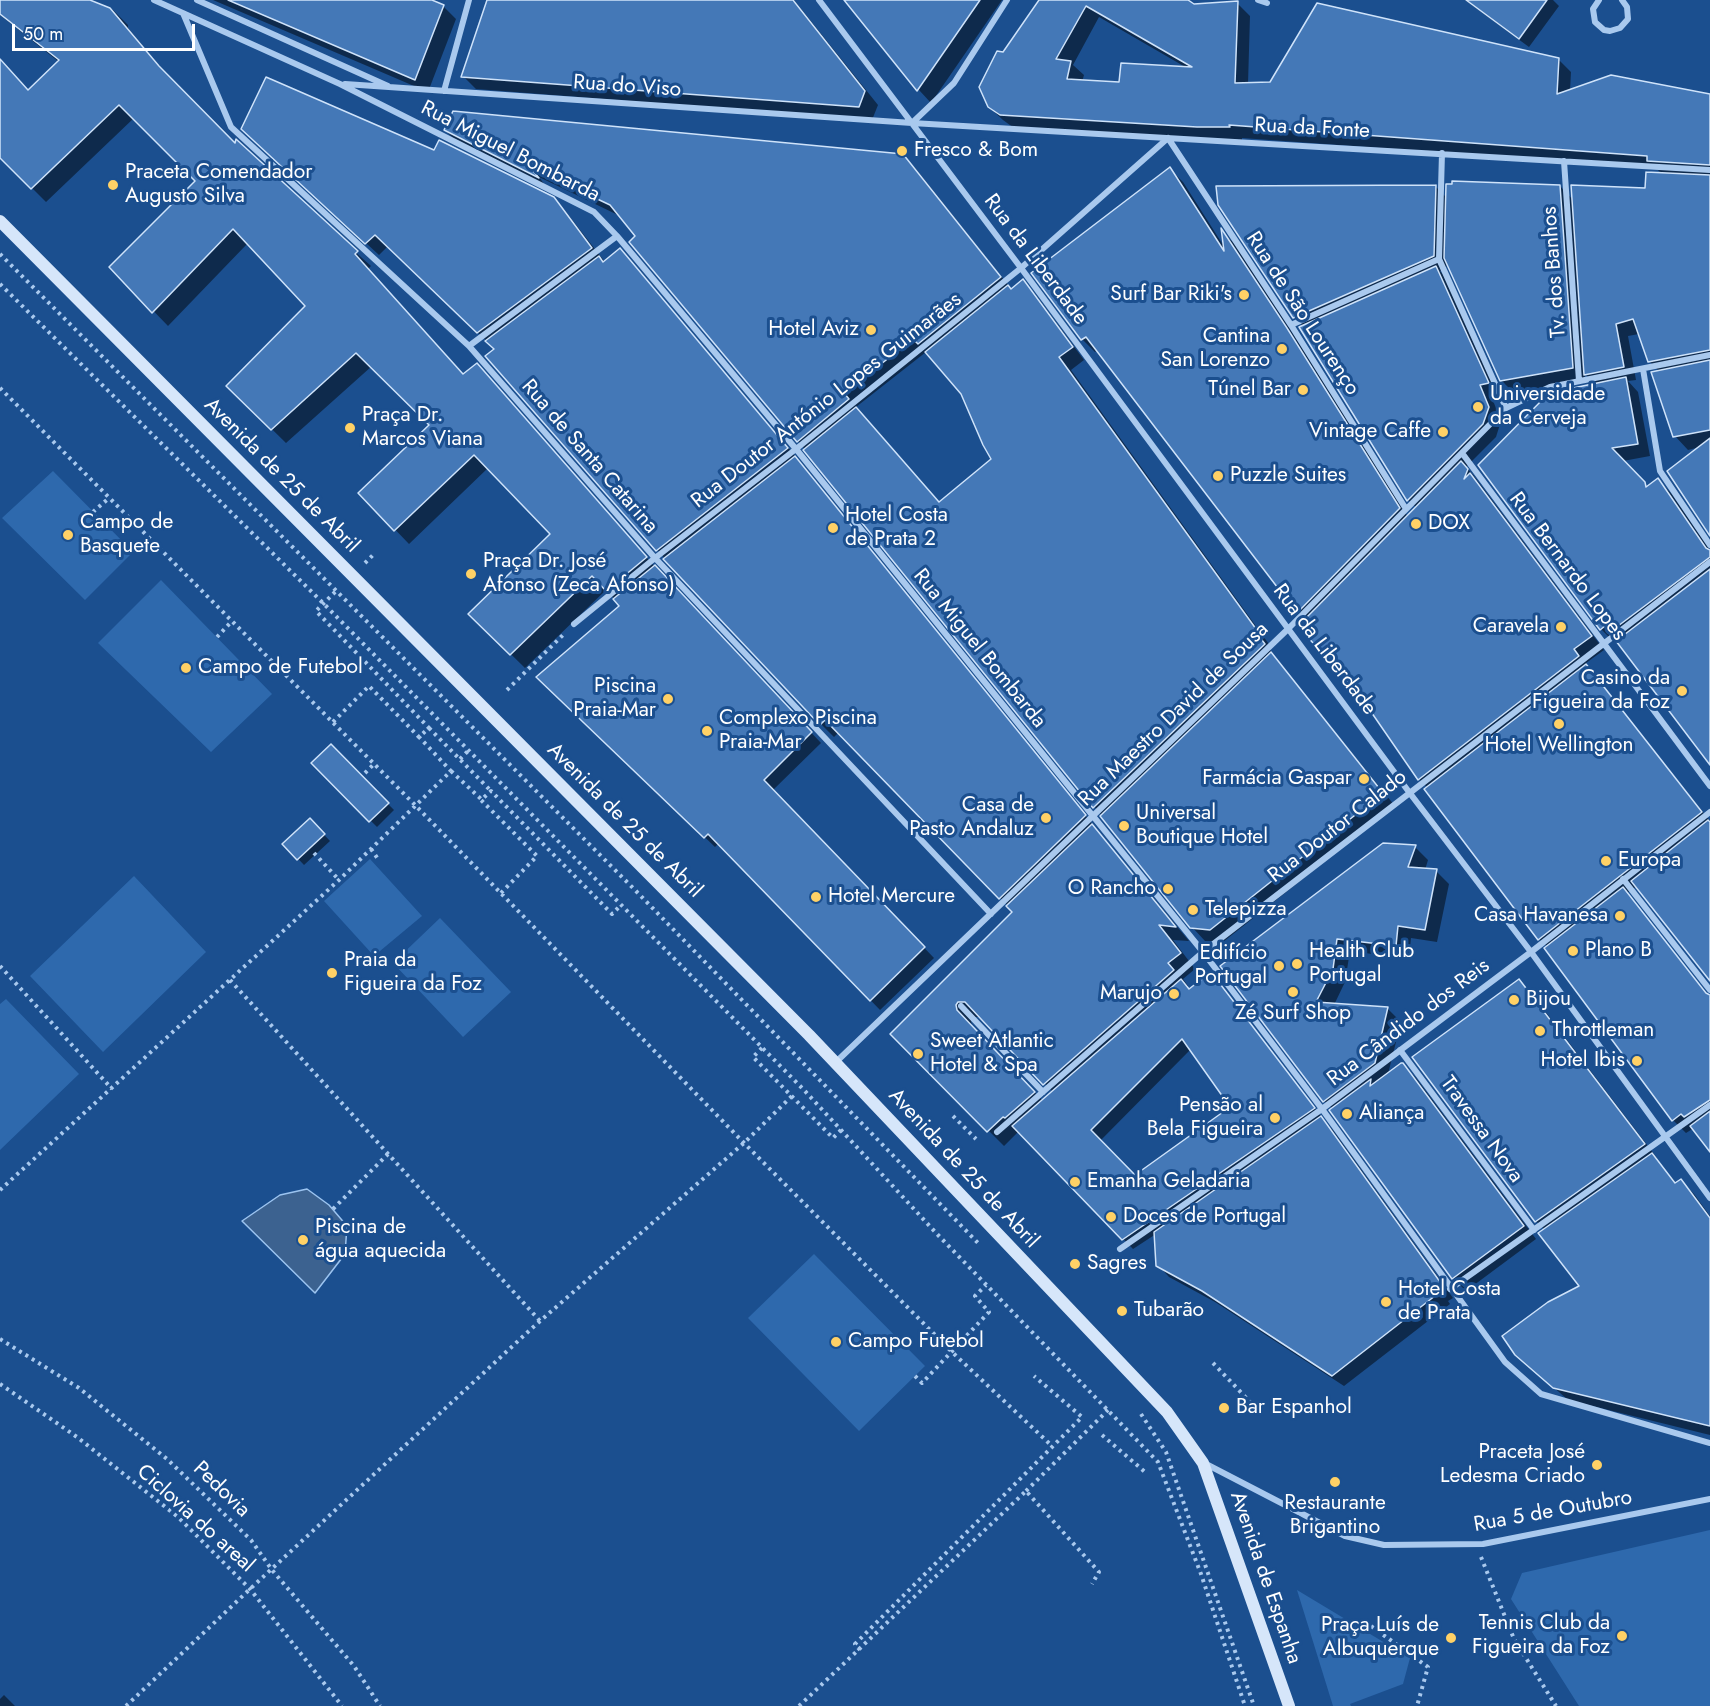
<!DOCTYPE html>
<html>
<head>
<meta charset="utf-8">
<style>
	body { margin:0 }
	#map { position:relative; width:1710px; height:1706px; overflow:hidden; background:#1b4f8f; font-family:Jost,sans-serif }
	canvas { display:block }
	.scale { position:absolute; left:12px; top:24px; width:183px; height:27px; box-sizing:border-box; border:3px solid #fff; border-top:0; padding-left:8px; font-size:18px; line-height:21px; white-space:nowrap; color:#fff; -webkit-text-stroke:4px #1b4f8f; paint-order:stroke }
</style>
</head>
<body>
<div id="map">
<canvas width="1710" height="1706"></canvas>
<div class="scale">50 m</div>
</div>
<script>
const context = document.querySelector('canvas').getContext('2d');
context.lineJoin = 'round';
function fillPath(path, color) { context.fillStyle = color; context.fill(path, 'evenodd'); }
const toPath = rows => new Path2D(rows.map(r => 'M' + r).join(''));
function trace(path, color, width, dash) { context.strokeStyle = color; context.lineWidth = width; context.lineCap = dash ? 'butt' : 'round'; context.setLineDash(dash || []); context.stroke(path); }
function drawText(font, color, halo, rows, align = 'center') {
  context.font = font + ' Jost,sans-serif'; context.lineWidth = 6; context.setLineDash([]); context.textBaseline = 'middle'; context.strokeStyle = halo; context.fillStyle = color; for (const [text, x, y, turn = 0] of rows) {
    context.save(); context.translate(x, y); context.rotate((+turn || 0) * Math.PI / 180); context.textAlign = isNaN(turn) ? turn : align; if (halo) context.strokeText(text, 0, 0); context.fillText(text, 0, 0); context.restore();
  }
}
const green = toPath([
	[53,471,133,552,85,600,2,518],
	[161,580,272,694,211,752,98,643],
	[370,859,422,916,374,956,324,901],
	[134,876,206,952,103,1052,30,976],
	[440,918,511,992,463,1037,393,963],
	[6,999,79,1074,0,1150,0,1004],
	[814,1254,925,1366,859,1431,748,1318],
	[1710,1530,1710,1706,1579,1706,1511,1599,1522,1573],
	[1297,1590,1410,1658,1403,1684,1350,1704,1351,1706,1333,1706]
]);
const water = toPath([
	[307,1189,329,1205,347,1226,345,1254,315,1293,242,1221,280,1195,307,1189]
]);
const shadow = toPath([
	[0,0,86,0,113,10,128,25,128,28,173,82,235,145,371,266,368,269,463,375,491,379,660,573,821,743,773,790,934,958,880,1010,719,843,715,847,538,677,621,606,606,590,525,668,470,614,552,534,488,468,409,544,360,493,431,425,372,366,286,443,228,386,307,306,248,243,168,326,111,267,198,181,134,118,46,202,0,156,0,61,29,91,59,62,0,15],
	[213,0,428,0,443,6,456,19,428,92],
	[488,0,794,0,878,105,872,120,476,89,463,76],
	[846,0,1002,0,931,103,919,90],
	[1041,0,1185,0,1194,5,1237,3,1250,16,1248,84,1558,59,1571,72,1570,91,1710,96,1710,533,1700,447,1688,450,1675,436,1660,372,1649,361,1639,334,1628,336,1636,380,1628,381,1638,392,1650,456,1623,461,1648,487,1658,480,1671,493,1710,550,1710,762,1617,640,1614,642,1601,629,1596,385,1585,374,1585,380,1514,393,1501,380,1447,259,1446,269,1440,271,1449,281,1501,396,1492,398,1501,421,1496,437,1466,467,1474,476,1604,650,1586,663,1590,670,1710,821,1710,979,1637,886,1627,893,1710,997,1710,1150,1694,1128,1686,1133,1673,1120,1547,948,1548,947,1539,939,1428,788,1419,779,1357,689,1306,620,1298,612,1098,350,1095,352,1082,339,1170,169,1183,182,1225,248,1223,233,1234,243,1299,343,1408,517,1417,508,1408,500,1301,328,1304,327,1294,317,1435,186,1447,198,1560,186,1573,200,1647,189,1662,174,1656,168,1242,138,1242,140,1014,128,1003,120,989,107,1004,54],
	[1099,17,1187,68,1121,84,1082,82,1084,75,1073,65],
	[1465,0,1553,0,1559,6,1529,47],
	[445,130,903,155,916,169,1012,290,1023,281,1035,294,1084,360,1071,370,1271,647,1269,648,1275,658,1395,806,1223,942,1205,941,1192,927,798,441,620,216,539,177,547,188,458,143],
	[926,352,963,393,993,459,939,503,856,407],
	[256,142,435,152,553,199,566,212,605,262,620,250,808,471,1097,830,1189,941,1173,940,1195,969,1183,979,1188,986,1187,987,1190,990,1211,974,1221,984,1323,1119,1322,1120,1332,1129,1453,1298,1448,1301,1450,1304,1344,1386,1215,1302,1169,1277,1158,1265,1156,1234,1133,1249,1019,1131,1004,1146,892,1034,1014,912,839,732,834,737,821,724,665,559,496,350,388,246,379,255],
	[973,1017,981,1017,1053,1092,1043,1101,972,1027,971,1021],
	[1191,1049,1232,1107,1135,1177,1100,1141],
	[331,746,394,810,377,827,313,763],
	[310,820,330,841,304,865,284,844],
	[1415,847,1428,860,1425,870,1436,871,1449,884,1437,942,1411,938,1409,959,1350,951,1345,982,1334,1005,1388,1009,1401,1022,1388,1074,1403,1065,1416,1078,1536,1239,1466,1291,1453,1278,1331,1110,1333,1109,1324,1101,1222,966],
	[1519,981,1532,994,1657,1158,1656,1159,1677,1184,1681,1181,1694,1194,1710,1216,1710,1435,1568,1400,1516,1354,1581,1286,1545,1230,1536,1221,1414,1057],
	[4,1695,15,1706,0,1706,0,1699]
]);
const building = toPath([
	[0,0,90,0,110,8,159,66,235,143,236,139,358,251,355,254,463,374,477,363,647,557,606,591,592,576,510,655,468,614,550,534,474,455,394,531,358,493,429,425,356,353,271,430,226,386,305,306,233,229,152,313,109,267,195,181,119,105,31,189,0,158,0,59,28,90,59,60,0,14,0,0],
	[228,0,432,0,444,5,415,80,228,0],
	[487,0,793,0,865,91,859,107,461,77,487,0],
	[844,0,980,0,917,91,844,0],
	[1039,0,1188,0,1194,4,1238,1,1235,83,1270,82,1317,3,1559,58,1557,94,1611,75,1710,94,1710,165,1647,161,1647,156,1229,125,1230,127,1197,127,1000,115,988,107,979,87,997,51,1003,52,1039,0],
	[1086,6,1192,67,1121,63,1119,82,1067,79,1071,61,1056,59,1086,6],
	[1466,0,1547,0,1519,39,1466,0],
	[266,77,434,150,439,140,554,197,592,248,477,333,375,235,365,244,241,129,266,77],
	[453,111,903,154,1001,277,918,344,913,339,844,393,849,399,797,442,629,242,635,236,610,205,530,167,539,178,444,130,453,111],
	[1170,167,1224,251,1221,228,1287,328,1400,508,1297,613,1086,337,1081,340,1031,273,1170,167],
	[1646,172,1710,175,1710,350,1648,362,1633,319,1616,324,1624,367,1584,375,1571,185,1645,188,1646,172],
	[1452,181,1560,185,1573,368,1500,381,1444,258,1446,184,1452,184,1452,181],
	[1436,185,1434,256,1293,318,1218,205,1216,186,1436,185],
	[620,248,788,448,656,551,485,356,494,349,485,341,599,256,603,262,620,248],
	[1436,266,1489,383,1480,385,1489,407,1483,424,1407,501,1299,327,1436,266],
	[1023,279,1073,347,1059,357,1259,633,1258,635,1265,644,1093,808,803,450,856,407,939,502,991,459,983,445,961,394,925,352,1008,285,1011,289,1023,279],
	[1710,360,1710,430,1673,437,1651,372,1710,360],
	[1626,377,1638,444,1612,448,1645,482,1646,487,1658,478,1706,548,1710,550,1710,557,1610,632,1605,626,1600,630,1478,465,1549,393,1626,377],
	[1710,438,1710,536,1667,471,1710,438],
	[795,456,1086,815,999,899,825,720,820,725,663,559,795,456],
	[1461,461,1468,469,1464,479,1470,473,1592,636,1574,649,1579,656,1418,780,1356,690,1303,632,1308,627,1303,621,1461,461],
	[655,565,812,732,764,780,925,947,870,1001,708,834,704,838,536,677,619,606,613,599,655,565],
	[1710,569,1710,765,1616,641,1710,569],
	[1271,652,1383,793,1210,930,1190,928,1100,816,1271,652],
	[1586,664,1702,812,1538,940,1424,789,1586,664],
	[331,744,389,803,369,822,311,763,331,744],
	[310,818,325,834,297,860,282,844,310,818],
	[1708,820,1710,822,1710,981,1631,881,1708,820],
	[1092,824,1176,927,1159,925,1181,953,1168,963,1174,970,1043,1085,965,1002,958,1002,956,1005,957,1010,1035,1092,1005,1118,1003,1117,987,1132,890,1034,1012,912,1006,906,1092,824],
	[1383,843,1416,845,1408,867,1437,869,1425,930,1398,926,1396,946,1337,939,1333,969,1316,1002,1388,1007,1375,1063,1323,1102,1220,966,1383,843],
	[1623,887,1706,993,1710,995,1710,1100,1684,1117,1681,1114,1672,1121,1544,948,1623,887],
	[1211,972,1315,1108,1122,1240,1012,1126,1181,979,1189,989,1211,972],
	[1182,1039,1230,1107,1135,1175,1091,1130,1182,1039],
	[1519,979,1645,1144,1535,1222,1412,1057,1519,979],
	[1401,1063,1403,1063,1524,1226,1452,1279,1329,1110,1371,1079,1370,1086,1401,1063],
	[1710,1111,1710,1152,1690,1126,1710,1111],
	[1321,1116,1443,1286,1438,1290,1440,1292,1332,1376,1202,1291,1156,1266,1154,1232,1321,1116],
	[1652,1153,1675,1183,1681,1179,1710,1218,1710,1426,1553,1388,1515,1355,1502,1336,1548,1302,1579,1286,1538,1233,1652,1153]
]);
const path = toPath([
	[0,254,636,891,979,1244],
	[0,284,324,604,804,1090,938,1235,1158,1462,1201,1574,1245,1706],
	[0,388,416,806,744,1143,952,1352,1052,1446],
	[93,512,109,498],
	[365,563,375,553],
	[217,637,232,621],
	[507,690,565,633],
	[333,722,369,686,419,737,429,728,316,611,336,591],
	[429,728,491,791],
	[460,759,469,750],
	[451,771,481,799],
	[365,773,374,764],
	[371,849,378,859],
	[314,853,339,880],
	[501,893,537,856,481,800,491,791,612,914,621,905],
	[0,966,112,1089],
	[230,980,540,1321],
	[762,1048,753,1057,833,1138,841,1130],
	[953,1116,976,1139],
	[0,1190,339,880,451,771,419,737],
	[333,1209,388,1154],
	[0,1339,79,1388,167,1459,251,1540,272,1570,354,1666,380,1706],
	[1213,1363,1252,1404],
	[915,1376,922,1383,989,1312,975,1296,986,1285],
	[0,1384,77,1437,178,1517,250,1589,342,1706],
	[1141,1414,1166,1452,1254,1706],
	[1102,1435,1145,1472],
	[1026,1491,1108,1410],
	[1481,1557,1514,1639,1556,1706],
	[1371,1626,1428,1667,1417,1706],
	[860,1650,855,1644,1082,1417,1034,1376],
	[126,1706,250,1589,531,1329,744,1143,792,1096],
	[799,1706,1026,1491,1099,1572,1092,1584]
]);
const street = toPath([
	[154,0,340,84,594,212,617,236,796,449,1203,952,1322,1109,1505,1362,1541,1394,1710,1443],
	[197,0,388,86],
	[819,0,1021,268,1409,792,1531,952,1710,1198],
	[1258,0,1267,3],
	[1599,0,1593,9,1595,22,1604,30,1610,31,1620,28,1628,19,1627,7,1622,0],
	[183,13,231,127,469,346,655,558,991,914],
	[345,84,912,123,1710,170],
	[444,91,469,0],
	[912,123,954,83,1007,0],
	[1442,153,1439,259,1506,408],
	[1564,161,1579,381],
	[1291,325,1439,259],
	[469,346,617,236],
	[1643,369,1660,471,1710,545],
	[1462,453,1710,786],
	[574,624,655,558,796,449,1021,268,1168,138,1291,325,1406,509],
	[1623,879,1710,990],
	[961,1006,1043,1092],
	[1400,1050,1534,1230],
	[836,1062,1288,629,1506,408,1550,387,1710,355],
	[997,1132,1203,952,1710,562],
	[1120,1249,1322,1109,1531,952,1710,812],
	[1450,1289,1710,1105],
	[1206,1464,1345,1536,1384,1545,1483,1544,1710,1499]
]);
const secondary = toPath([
	[0,221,809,1035,1167,1412,1203,1463,1289,1706]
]);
const markers = [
	[902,151,6,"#ffd166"],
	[113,185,6,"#ffd166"],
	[1244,295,6,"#ffd166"],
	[871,330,6,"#ffd166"],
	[1282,349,6,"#ffd166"],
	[1303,390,6,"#ffd166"],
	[1478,407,6,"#ffd166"],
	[350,428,6,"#ffd166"],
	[1443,432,6,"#ffd166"],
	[1218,476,6,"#ffd166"],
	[1416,524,6,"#ffd166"],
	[833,528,6,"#ffd166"],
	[68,535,6,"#ffd166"],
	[471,574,6,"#ffd166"],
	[1561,627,6,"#ffd166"],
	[186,668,6,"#ffd166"],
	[1682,691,6,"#ffd166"],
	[668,699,6,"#ffd166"],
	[1559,724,6,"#ffd166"],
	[707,731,6,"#ffd166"],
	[1364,779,6,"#ffd166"],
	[1046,818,6,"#ffd166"],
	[1124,826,6,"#ffd166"],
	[1606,861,6,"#ffd166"],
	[1168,889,6,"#ffd166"],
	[816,897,6,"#ffd166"],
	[1193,910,6,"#ffd166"],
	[1620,916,6,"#ffd166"],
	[1573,951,6,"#ffd166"],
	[1297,964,6,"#ffd166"],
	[1279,966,6,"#ffd166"],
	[332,973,6,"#ffd166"],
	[1293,992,6,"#ffd166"],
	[1174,994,6,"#ffd166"],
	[1514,1000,6,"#ffd166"],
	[1540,1031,6,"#ffd166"],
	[918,1054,6,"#ffd166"],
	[1637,1061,6,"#ffd166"],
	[1347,1114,6,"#ffd166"],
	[1275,1118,6,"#ffd166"],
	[1075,1182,6,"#ffd166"],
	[1111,1217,6,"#ffd166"],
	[303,1240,6,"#ffd166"],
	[1075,1264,6,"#ffd166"],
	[1386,1302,6,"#ffd166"],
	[1122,1311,6,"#ffd166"],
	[836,1342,6,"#ffd166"],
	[1224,1408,6,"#ffd166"],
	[1597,1465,6,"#ffd166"],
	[1335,1482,6,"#ffd166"],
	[1622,1636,6,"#ffd166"],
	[1451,1638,6,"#ffd166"]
];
const streetNames = [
	["Rua do Viso",627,87,4],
	["Rua da Fonte",1312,129,3],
	["Rua Miguel Bombarda",510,152,27],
	["Rua da Liberdade",1035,260,53],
	["Tv. dos Banhos",1555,272,-94],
	["Rua de São Lourenço",1302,314,57],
	["Rua Doutor António Lopes Guimarães",827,401,-38],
	["Rua de Santa Catarina",589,457,49],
	["Avenida de 25 de Abril",281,476,45],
	["Rua Bernardo Lopes",1567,567,53],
	["Rua Miguel Bombarda",979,649,51],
	["Rua da Liberdade",1324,650,53],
	["Rua Maestro David de Sousa",1174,715,-44],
	["Avenida de 25 de Abril",624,821,45],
	["Rua Doutor Calado",1338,827,-38],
	["Rua Cândido dos Reis",1409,1023,-37],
	["Travessa Nova",1481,1130,54],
	["Avenida de 25 de Abril",963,1169,47],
	["Pedovia",221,1490,44],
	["Rua 5 de Outubro",1553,1512,-10],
	["Ciclovia do areal",195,1519,42],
	["Avenida de Espanha",1265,1578,71]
];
const poiNames = [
	["Fresco & Bom",914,151],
	["Praceta Comendador",125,173],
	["Augusto Silva",125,197],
	["Surf Bar Riki's",1232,295,"right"],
	["Hotel Aviz",859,330,"right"],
	["Cantina",1270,337,"right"],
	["San Lorenzo",1270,361,"right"],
	["Túnel Bar",1291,390,"right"],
	["Universidade",1490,395],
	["da Cerveja",1490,419],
	["Praça Dr.",362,416],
	["Marcos Viana",362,440],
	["Vintage Caffe",1431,432,"right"],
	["Puzzle Suites",1230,476],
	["Hotel Costa",845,516],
	["de Prata 2",845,540],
	["Campo de",80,523],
	["Basquete",80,547],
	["DOX",1428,524],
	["Praça Dr. José",483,562],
	["Afonso (Zeca Afonso)",483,586],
	["Caravela",1549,627,"right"],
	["Campo de Futebol",198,668],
	["Casino da",1670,679,"right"],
	["Figueira da Foz",1670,703,"right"],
	["Piscina",656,687,"right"],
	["Praia-Mar",656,711,"right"],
	["Complexo Piscina",719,719],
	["Praia-Mar",719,743],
	["Hotel Wellington",1559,746,"center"],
	["Farmácia Gaspar",1352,779,"right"],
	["Casa de",1034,806,"right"],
	["Pasto Andaluz",1034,830,"right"],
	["Universal",1136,814],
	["Boutique Hotel",1136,838],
	["Europa",1618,861],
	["O Rancho",1156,889,"right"],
	["Hotel Mercure",828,897],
	["Telepizza",1205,910],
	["Casa Havanesa",1608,916,"right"],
	["Plano B",1585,951],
	["Health Club",1309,952],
	["Portugal",1309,976],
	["Edifício",1267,954,"right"],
	["Portugal",1267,978,"right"],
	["Praia da",344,961],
	["Figueira da Foz",344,985],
	["Marujo",1162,994,"right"],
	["Bijou",1526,1000],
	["Zé Surf Shop",1293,1014,"center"],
	["Throttleman",1552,1031],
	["Sweet Atlantic",930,1042],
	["Hotel & Spa",930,1066],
	["Hotel Ibis",1625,1061,"right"],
	["Pensão al",1263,1106,"right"],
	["Bela Figueira",1263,1130,"right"],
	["Aliança",1359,1114],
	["Emanha Geladaria",1087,1182],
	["Doces de Portugal",1123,1217],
	["Piscina de",315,1228],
	["água aquecida",315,1252],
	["Sagres",1087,1264],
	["Hotel Costa",1398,1290],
	["de Prata",1398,1314],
	["Tubarão",1134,1311],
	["Campo Futebol",848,1342],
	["Bar Espanhol",1236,1408],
	["Praceta José",1585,1453,"right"],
	["Ledesma Criado",1585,1477,"right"],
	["Restaurante",1335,1504,"center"],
	["Brigantino",1335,1528,"center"],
	["Tennis Club da",1610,1624,"right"],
	["Figueira da Foz",1610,1648,"right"],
	["Praça Luís de",1439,1626,"right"],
	["Albuquerque",1439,1650,"right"]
];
fillPath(green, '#2e69ad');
fillPath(water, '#3c6290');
trace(water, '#9cc4f0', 1.5);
fillPath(shadow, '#0007');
fillPath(building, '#4478b7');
trace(building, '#cfe3fa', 1.5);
trace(path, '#a9c9ee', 4, [3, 4.5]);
trace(street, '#a9c9ee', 6);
trace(secondary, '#d6e6fa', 12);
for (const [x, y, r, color] of markers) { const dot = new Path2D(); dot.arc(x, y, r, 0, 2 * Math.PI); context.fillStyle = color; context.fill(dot); trace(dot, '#1b4f8f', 2); }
drawText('21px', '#fff', '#1b4f8f', streetNames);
drawText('21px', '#fff', '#1b4f8f', poiNames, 'left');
</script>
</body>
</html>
